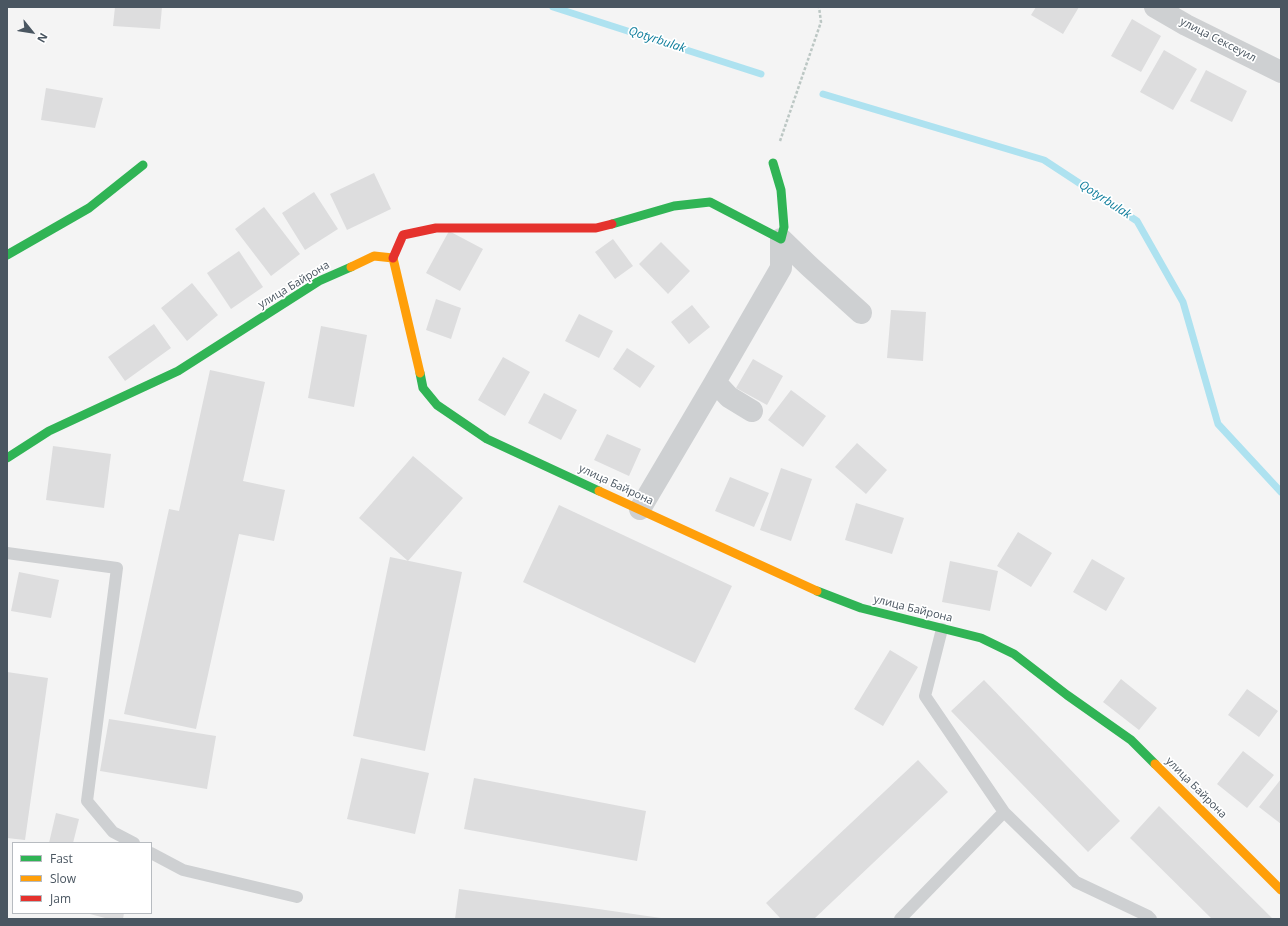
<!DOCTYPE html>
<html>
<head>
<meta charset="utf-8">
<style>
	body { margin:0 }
	#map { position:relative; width:1288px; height:926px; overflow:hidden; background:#f4f4f4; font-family:"Open Sans",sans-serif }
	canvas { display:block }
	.frame { position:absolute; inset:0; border:8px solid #4a5661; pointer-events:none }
	.legend { position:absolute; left:12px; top:842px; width:140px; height:72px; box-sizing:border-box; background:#fff; border:1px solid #b7bbc0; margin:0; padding:5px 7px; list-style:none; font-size:12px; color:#4a5661 }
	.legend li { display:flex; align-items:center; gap:8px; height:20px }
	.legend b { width:20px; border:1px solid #b7bbc0 }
	.north { position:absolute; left:12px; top:12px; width:40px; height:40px; -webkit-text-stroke:3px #fff; paint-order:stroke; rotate:120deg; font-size:11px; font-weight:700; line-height:16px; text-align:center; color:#4a5661 }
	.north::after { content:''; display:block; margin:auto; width:14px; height:18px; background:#4a5661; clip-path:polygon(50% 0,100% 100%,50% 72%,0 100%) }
</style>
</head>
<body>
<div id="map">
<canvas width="1288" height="926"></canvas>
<div class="frame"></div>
<ul class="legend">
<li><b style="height:5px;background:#30b455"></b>Fast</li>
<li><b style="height:5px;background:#ff9f0a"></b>Slow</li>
<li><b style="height:5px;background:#e5322d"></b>Jam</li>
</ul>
<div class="north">N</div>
</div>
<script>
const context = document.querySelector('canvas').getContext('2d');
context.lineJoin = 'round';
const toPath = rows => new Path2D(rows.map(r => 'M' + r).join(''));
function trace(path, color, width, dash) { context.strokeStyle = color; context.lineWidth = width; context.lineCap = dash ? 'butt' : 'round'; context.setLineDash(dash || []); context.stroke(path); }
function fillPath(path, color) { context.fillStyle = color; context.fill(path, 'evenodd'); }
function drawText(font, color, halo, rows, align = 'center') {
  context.font = font + ' "Open Sans",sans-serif'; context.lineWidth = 3.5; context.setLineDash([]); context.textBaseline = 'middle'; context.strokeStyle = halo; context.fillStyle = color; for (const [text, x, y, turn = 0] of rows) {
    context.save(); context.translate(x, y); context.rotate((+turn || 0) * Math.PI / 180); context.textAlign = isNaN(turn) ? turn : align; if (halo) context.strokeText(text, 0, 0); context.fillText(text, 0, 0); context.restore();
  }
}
const stream = toPath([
	[553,7,761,74],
	[823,94,1044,160,1137,221,1183,302,1218,424,1281,492]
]);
const building = toPath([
	[115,7,162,7,160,29,113,26],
	[1036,7,1079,7,1063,34,1031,15],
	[1132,19,1161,36,1141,72,1111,56],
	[1164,50,1197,69,1173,110,1140,92],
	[1206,70,1247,91,1232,122,1190,101],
	[46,88,103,98,95,128,41,120],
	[374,173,391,209,347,230,330,194],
	[314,192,338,229,305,250,282,213],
	[264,207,300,254,271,276,235,229],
	[449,231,483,249,460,291,426,273],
	[613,239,633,266,615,279,595,252],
	[661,242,690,271,668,294,639,264],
	[239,251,263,287,231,309,207,273],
	[192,283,218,315,187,341,161,308],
	[436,299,461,308,451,339,426,330],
	[692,305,710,327,689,344,671,322],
	[891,310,926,312,923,361,887,358],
	[579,314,613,331,599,358,565,341],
	[154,324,171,348,125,381,108,357],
	[321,326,367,335,354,407,308,398],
	[627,348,655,366,640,388,613,369],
	[503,357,530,372,505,416,478,400],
	[753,359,783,376,767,405,736,388],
	[210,370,265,382,243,481,285,490,274,541,239,534,196,729,124,714,169,509,179,511],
	[791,390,826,416,803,447,768,420],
	[544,393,577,410,561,440,528,423],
	[607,434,641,449,629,476,594,460],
	[857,443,887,470,866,494,835,467],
	[53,446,111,454,104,508,46,500],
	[413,456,463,498,408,561,359,518],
	[781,468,812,479,791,541,760,530],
	[730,477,769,493,754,527,715,511],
	[856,503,904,518,892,554,845,540],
	[559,505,732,586,695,663,523,582],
	[1018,532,1052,553,1031,587,997,566],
	[390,557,462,572,425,751,353,736],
	[1092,559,1125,578,1106,611,1073,592],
	[950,561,998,571,990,611,942,602],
	[19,572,59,580,51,618,11,611],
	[890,650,918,667,883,726,854,709],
	[7,672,48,678,25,840,7,838],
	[1121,679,1157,708,1139,730,1103,702],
	[984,680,1120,821,1088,852,951,711],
	[1247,689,1278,711,1259,737,1228,715],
	[109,719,216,736,207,789,100,771],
	[1243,751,1274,775,1247,808,1217,784],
	[361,758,429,773,415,834,347,819],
	[918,760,948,792,814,919,781,919,766,903],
	[474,778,646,811,637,861,464,829],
	[1281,779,1281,824,1259,807],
	[1159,806,1273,919,1212,919,1130,838],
	[56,813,79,819,73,843,49,843],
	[459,889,661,918,661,919,455,919],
	[86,913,124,913,123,919,109,919]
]);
const path = toPath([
	[780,141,821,22,819,7]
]);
const lane = toPath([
	[7,553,117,568,87,801,113,832,134,843],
	[942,629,925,696,1004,812],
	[151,853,183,870,297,897],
	[900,919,1004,812,1076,882,1148,916,1151,919]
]);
const street = toPath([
	[1155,7,1186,25,1281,72],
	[781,239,809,266,861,313],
	[752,411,729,397,715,382,781,268,781,239],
	[640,509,715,382]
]);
const fast = toPath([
	[612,224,674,206,710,202,781,239,784,227,781,190,773,163],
	[7,255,89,208,143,165],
	[420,373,423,388,437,405,487,439,599,491],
	[7,458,49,431,178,371,319,281,351,267],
	[817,591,861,608,981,638,1014,654,1067,695,1131,740,1155,764]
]);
const slow = toPath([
	[351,267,374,256,393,258,420,373],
	[599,491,817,591],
	[1155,764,1281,890]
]);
const jam = toPath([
	[393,258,403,235,436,228,596,228,612,224]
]);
const streetNames = [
	["улица Сексеуил",1218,40,27],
	["улица Байрона",294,285,-31],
	["улица Байрона",616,485,25],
	["улица Байрона",913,609,14],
	["улица Байрона",1196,788,45]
];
const waterNames = [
	["Qotyrbulak",657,40,18],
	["Qotyrbulak",1105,200,33]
];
trace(stream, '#aee2f0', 7);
fillPath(building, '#ddddde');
trace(path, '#bcc7c4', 2.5, [3, 2]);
trace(lane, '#ced0d2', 12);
trace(street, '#ced0d2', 22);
trace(fast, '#30b455', 9);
trace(slow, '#ff9f0a', 9);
trace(jam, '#e5322d', 9);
drawText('11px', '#4a5661', '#fff', streetNames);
drawText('italic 12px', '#0c7c9b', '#fff', waterNames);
</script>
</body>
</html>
